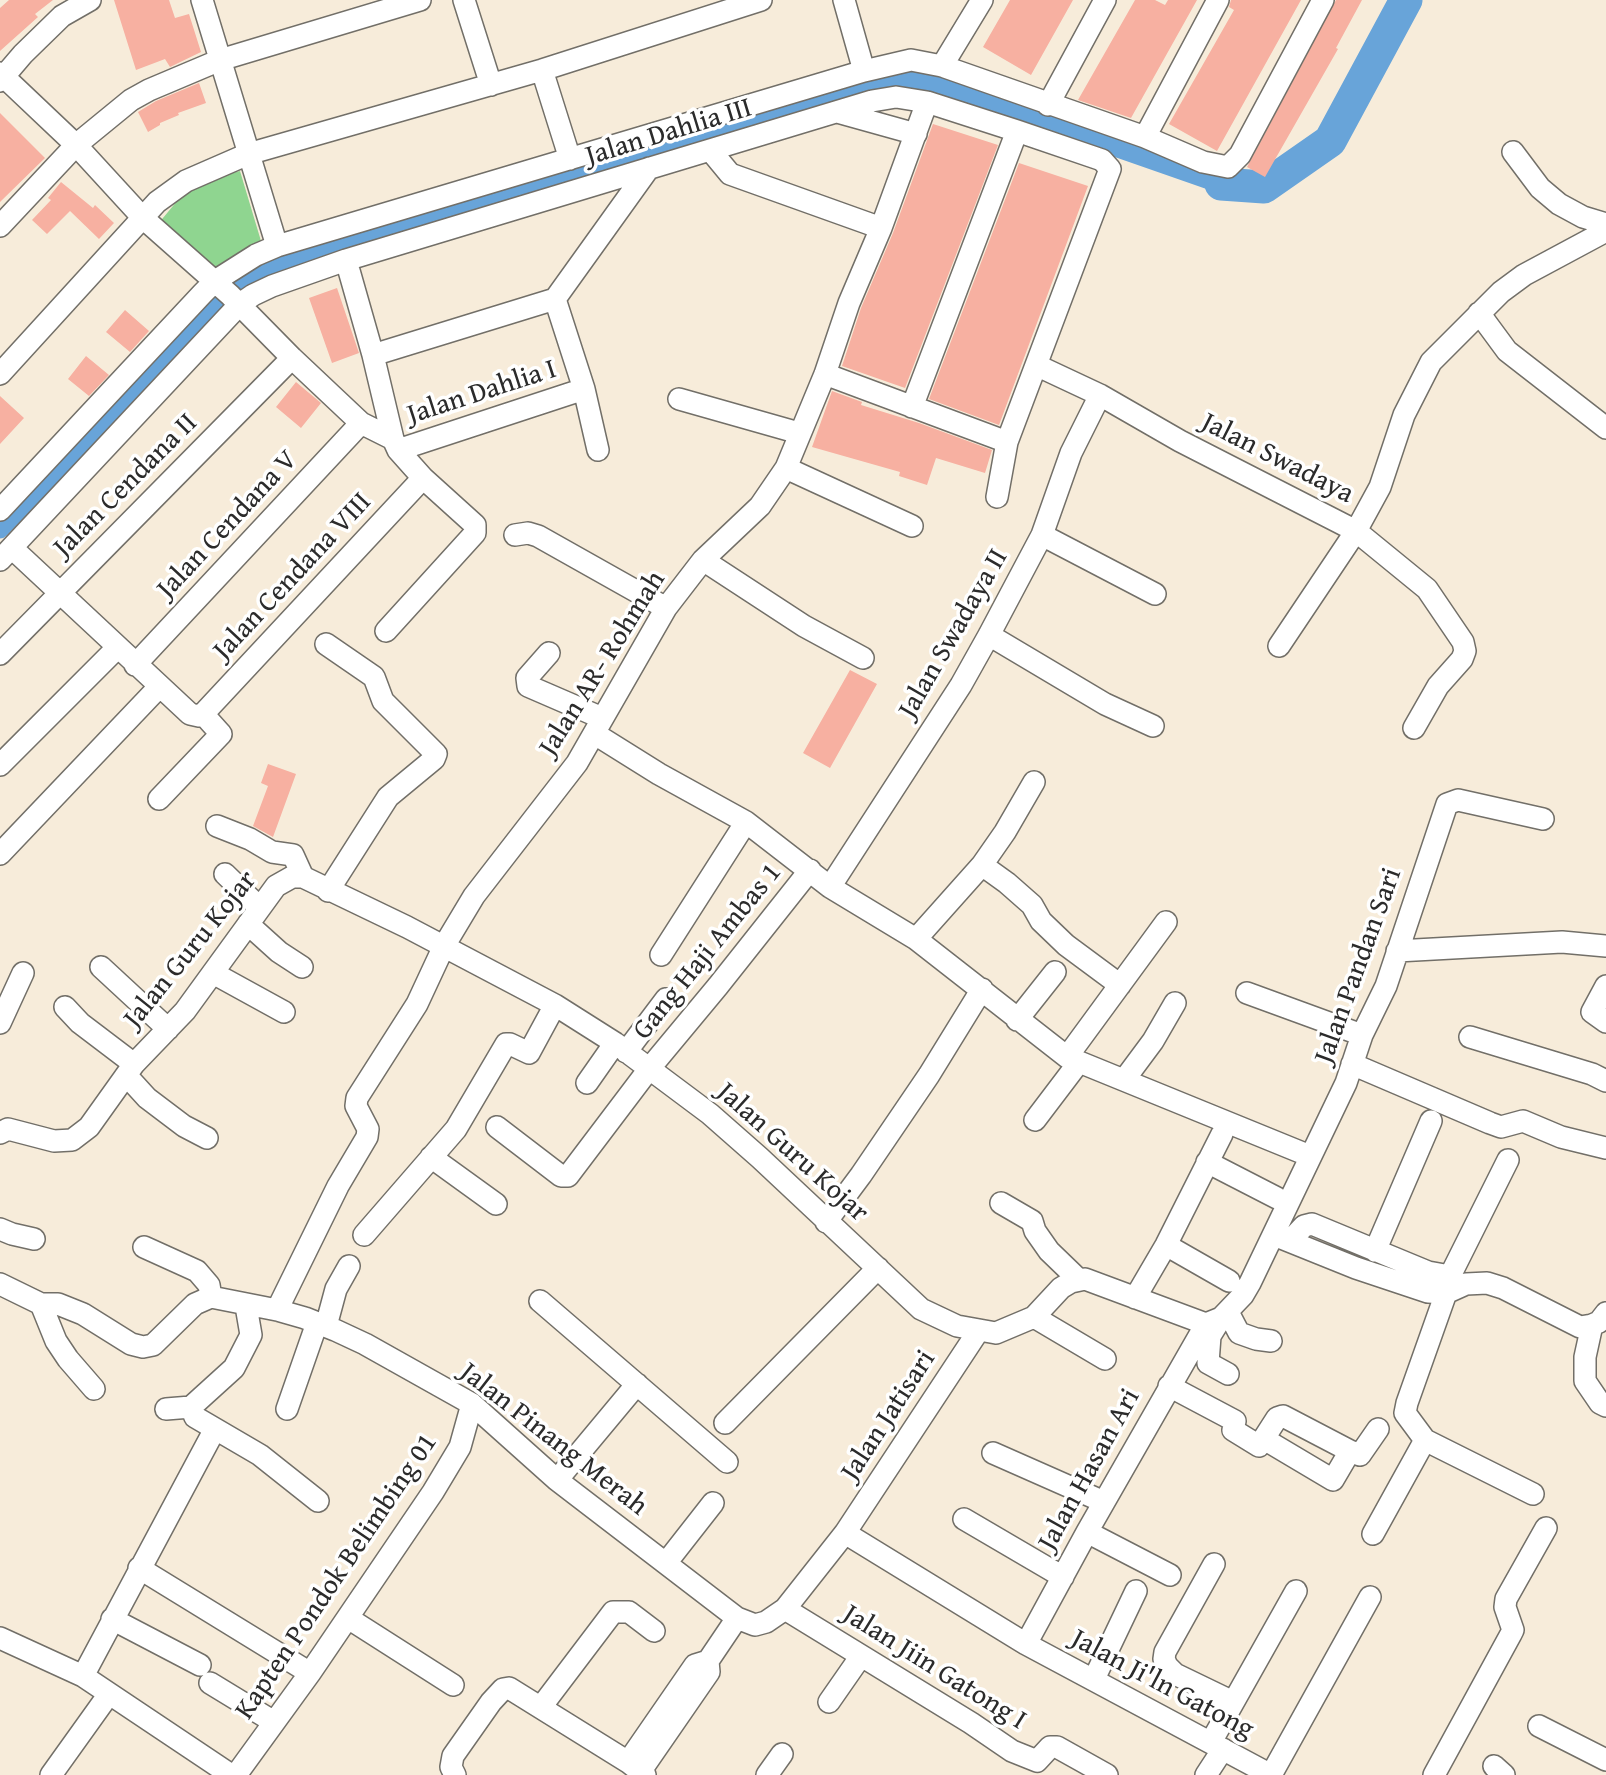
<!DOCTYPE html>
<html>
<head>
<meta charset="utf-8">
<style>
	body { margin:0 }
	canvas { display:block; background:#f7ecda }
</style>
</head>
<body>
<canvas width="1606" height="1775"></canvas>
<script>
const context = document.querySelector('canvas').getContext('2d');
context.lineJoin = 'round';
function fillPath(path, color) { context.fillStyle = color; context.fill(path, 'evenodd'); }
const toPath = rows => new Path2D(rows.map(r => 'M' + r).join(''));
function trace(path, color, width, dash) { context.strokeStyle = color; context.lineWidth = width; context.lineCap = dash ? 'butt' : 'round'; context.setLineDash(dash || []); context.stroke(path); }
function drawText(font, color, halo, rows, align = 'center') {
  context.font = font + ' "Gentium Book Plus",serif'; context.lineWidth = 7; context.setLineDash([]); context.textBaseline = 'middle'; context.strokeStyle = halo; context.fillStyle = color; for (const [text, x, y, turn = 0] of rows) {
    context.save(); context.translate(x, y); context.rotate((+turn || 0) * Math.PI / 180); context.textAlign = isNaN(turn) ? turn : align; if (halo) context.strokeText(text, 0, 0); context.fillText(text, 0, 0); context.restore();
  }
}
const green = toPath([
	[240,171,261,241,252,245,212,276,158,224,192,183]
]);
const canal = toPath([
	[0,529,218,303,244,278,258,271,883,82,910,79,946,88,1221,184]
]);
const river = toPath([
	[1221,184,1264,187,1330,141,1406,0]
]);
const building = toPath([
	[9,0,53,0,35,14,38,17,0,51,0,8],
	[114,0,169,0,175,18,189,14,201,52,170,67,165,59,136,70],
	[1010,0,1073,0,1031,75,983,47],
	[1135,0,1155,0,1165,5,1168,0,1197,0,1131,118,1078,100],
	[1231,0,1301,0,1217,151,1169,124,1234,10,1229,7],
	[1336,0,1362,0,1336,48,1338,49,1265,177,1247,167],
	[199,83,206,103,178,113,179,115,160,123,160,125,148,132,138,112,156,101],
	[0,113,45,158,0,202],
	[933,124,998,145,905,388,842,366,861,308,893,233],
	[1019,163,1088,186,999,425,929,399],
	[61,182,93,208,95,205,114,223,99,239,70,211,47,234,32,220,51,200,48,198],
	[337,288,359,353,332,363,309,298],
	[125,310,149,331,130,352,106,332],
	[86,356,109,375,89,396,68,379],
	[296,382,321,403,301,428,276,407],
	[832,391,862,402,861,405,919,423,992,450,985,473,936,458,927,485,899,476,900,472,812,447],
	[0,396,24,418,0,444],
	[850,670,877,684,830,768,803,753],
	[268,764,296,774,273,837,253,826,268,786,261,783]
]);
const minor = toPath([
	[202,0,277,246],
	[464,0,491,85],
	[844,0,864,71],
	[942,66,982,0],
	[542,70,570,159],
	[0,73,76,145,143,218,230,295,292,358,361,423,393,439,398,450,423,478,475,525,475,533,386,631],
	[0,81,23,54,62,16,90,0],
	[1048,105,1105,0],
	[837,112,916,134],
	[1145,137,1218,0],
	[711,151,730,174,881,228],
	[1513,152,1540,188,1559,204,1583,217,1606,224],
	[0,226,76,145,131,100,149,90,220,60,420,0],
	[346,260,373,355,393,439],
	[555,299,649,168],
	[555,299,584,389,598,450],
	[1479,313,1507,351,1606,428],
	[373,355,555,299],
	[1036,365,1100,395,1180,441,1356,531,1427,589,1463,642,1465,651,1462,659,1438,686,1414,728],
	[0,374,157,202,186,181,248,154,542,70,761,0],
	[825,374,1007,442],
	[679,399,799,433],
	[912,407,1017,131],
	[398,450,584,389],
	[786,468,912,526],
	[0,510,203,293,215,281,256,255,277,246,864,71,911,60,942,66,1145,137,1203,162,1228,167,1240,155,1323,0],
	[515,535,528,533,538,536,666,608],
	[1042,535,1155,594],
	[12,548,190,714,199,716,203,714],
	[0,560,240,304,253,295,272,286,346,260,872,101,896,97,927,102,1017,131,1102,160,1110,169,1007,442,997,497],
	[703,560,804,626,863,658],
	[989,635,1105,704,1153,726],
	[326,644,374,677,383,701,436,754,434,759,388,797,328,891],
	[1279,646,1356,531,1380,487,1404,415,1431,362,1501,292,1524,275,1606,231],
	[549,653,527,678,528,686,602,718],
	[0,654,292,358],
	[135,665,361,423],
	[203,714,423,478],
	[595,734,659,774,746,822,830,887,916,939,1067,1057,1310,1156],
	[0,765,117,648],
	[159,799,221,734,203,714],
	[217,826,250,839,272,852,293,855,303,877],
	[0,854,159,687],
	[982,865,1005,832,1034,782],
	[225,874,260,908],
	[830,887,961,685,989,635,1042,535,1071,453,1100,395],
	[248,924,279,952,302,967],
	[916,939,982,865,1007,883,1032,905,1041,921,1066,945,1120,985],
	[1397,951,1562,942,1606,946],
	[661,955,746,822],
	[101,967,168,1029],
	[213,973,284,1012],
	[1606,986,1592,1012,1606,1022],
	[1247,993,1362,1035],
	[65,1007,80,1023,134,1064],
	[1017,1020,1055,972],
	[0,1023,23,973],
	[1470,1037,1592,1074,1606,1081],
	[626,1052,666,999],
	[1067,1057,1166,922],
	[1352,1064,1490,1123,1501,1127,1523,1121,1561,1137,1606,1148],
	[126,1075,147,1098,184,1126,207,1138],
	[1124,1080,1153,1041,1175,1003],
	[587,1083,615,1043],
	[1035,1120,1079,1062],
	[497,1127,561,1176,568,1176,649,1069,718,986,810,870],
	[0,1133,8,1129,54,1141,72,1140,89,1127,134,1064,185,1011,276,886,292,877,303,877,407,927,555,1005,615,1043,710,1114,760,1158,921,1309,957,1326,996,1333,1034,1317,1061,1288,1071,1282,1085,1279,1206,1324,1221,1318,1243,1295,1250,1283,1346,1083,1362,1035,1386,986,1447,804,1458,800,1543,819],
	[431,1157,496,1204],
	[1508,1160,1450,1276,1446,1293,1407,1403,1405,1413,1425,1440,1533,1494],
	[1207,1162,1277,1198],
	[1001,1203,1032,1221,1035,1231,1049,1251,1078,1279],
	[826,1222,861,1175,929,1075,982,989],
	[0,1229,12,1234,34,1239],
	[364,1235,456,1129,506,1044,510,1044,529,1053,555,1005],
	[1274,1235,1356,1268,1428,1292,1446,1293,1466,1284,1487,1283,1503,1288,1580,1327,1592,1325,1599,1322,1606,1313],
	[1290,1241,1304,1226,1312,1224,1428,1272,1450,1276],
	[1166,1245,1229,1281],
	[144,1247,197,1271,209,1285,211,1297],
	[1375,1251,1431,1121],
	[0,1284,41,1304,58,1304,83,1314,131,1344,143,1347,153,1345,195,1304,211,1297,277,1310,305,1318,335,1330,365,1344,472,1404,557,1480,737,1618,755,1625,766,1622,785,1609,845,1533,979,1330],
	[1135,1298,1166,1245,1222,1134],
	[540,1301,727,1462],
	[41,1304,56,1341,68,1359,94,1389],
	[277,1310,338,1186,367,1137,368,1129,356,1106,357,1098,417,1004,444,946,474,896,577,763,666,608,703,560,760,506,786,468,825,374,849,303,881,228,927,102],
	[1228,1312,1239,1333,1256,1339,1271,1341],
	[1034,1317,1105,1359],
	[1218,1323,1210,1336,1208,1363,1228,1374],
	[1592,1325,1585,1357,1585,1381,1600,1403,1606,1406],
	[326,1326,336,1289,349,1266],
	[1169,1386,1235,1421,1233,1430,1259,1446,1277,1418,1283,1416,1350,1451,1333,1480,1264,1439],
	[191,1407,195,1417,260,1455,318,1501],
	[166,1409,191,1407,234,1368,251,1335,246,1306],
	[287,1409,317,1323],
	[725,1423,878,1268],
	[1350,1451,1360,1455,1378,1429],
	[993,1453,1104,1502],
	[557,1480,637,1384],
	[964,1519,1063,1577],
	[1087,1532,1170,1575],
	[845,1533,1026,1644,1271,1775],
	[1373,1534,1425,1440],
	[666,1563,713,1503],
	[1214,1564,1165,1652,1164,1659,1167,1666,1175,1674,1233,1702],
	[139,1568,310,1673],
	[785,1609,971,1723,1012,1751,1037,1761,1050,1747,1057,1747,1107,1775],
	[348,1618,453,1685],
	[112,1619,200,1665],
	[0,1638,83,1676,231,1775],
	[1026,1644,1087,1532,1206,1324],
	[708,1661,737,1618],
	[83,1676,215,1429],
	[1094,1679,1136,1591],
	[210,1683,274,1722],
	[829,1702,861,1656],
	[541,1707,613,1612,629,1612,654,1631],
	[1539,1726,1606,1760],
	[1211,1742,1296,1591],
	[628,1762,695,1665,708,1661,709,1672,640,1772],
	[1494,1766,1504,1775],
	[51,1775,109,1694],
	[236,1775,310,1673,433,1492,460,1447,472,1404],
	[455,1775,451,1767,453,1756,491,1702,503,1689,509,1688,628,1762,645,1775],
	[767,1775,782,1754],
	[1206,1775,1223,1749],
	[1271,1775,1370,1597],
	[1434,1775,1511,1634,1513,1630,1505,1607,1506,1599,1546,1528]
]);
const streetNames = [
	["Jalan Dahlia III",669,133,-17],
	["Jalan Dahlia I",482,393,-18],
	["Jalan Swadaya",1277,459,27],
	["Jalan Cendana II",126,486,-45],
	["Jalan Cendana V",228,525,-47],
	["Jalan Cendana VIII",293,577,-47],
	["Jalan Swadaya II",954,634,-60],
	["Jalan AR- Rohmah",603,664,-58],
	["Jalan Guru Kojar",191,950,-51],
	["Gang Haji Ambas 1",708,952,-51],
	["Jalan Pandan Sari",1359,966,-70],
	["Jalan Guru Kojar",792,1153,42],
	["Jalan Jatisari",889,1416,-57],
	["Jalan Pinang Merah",553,1440,38],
	["Jalan Hasan Ari",1090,1470,-61],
	["Kapten Pondok Belimbing 01",337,1577,-56],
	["Jalan Jiin Gatong I",934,1668,32],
	["Jalan Ji'ln Gatong",1162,1685,28]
];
fillPath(green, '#8fd590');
trace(canal, '#68a4d9', 19);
trace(river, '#68a4d9', 33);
fillPath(building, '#f7b0a1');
trace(minor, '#726f68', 24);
trace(minor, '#fff', 21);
drawText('28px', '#2b2b2b', '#fff', streetNames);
</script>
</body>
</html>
